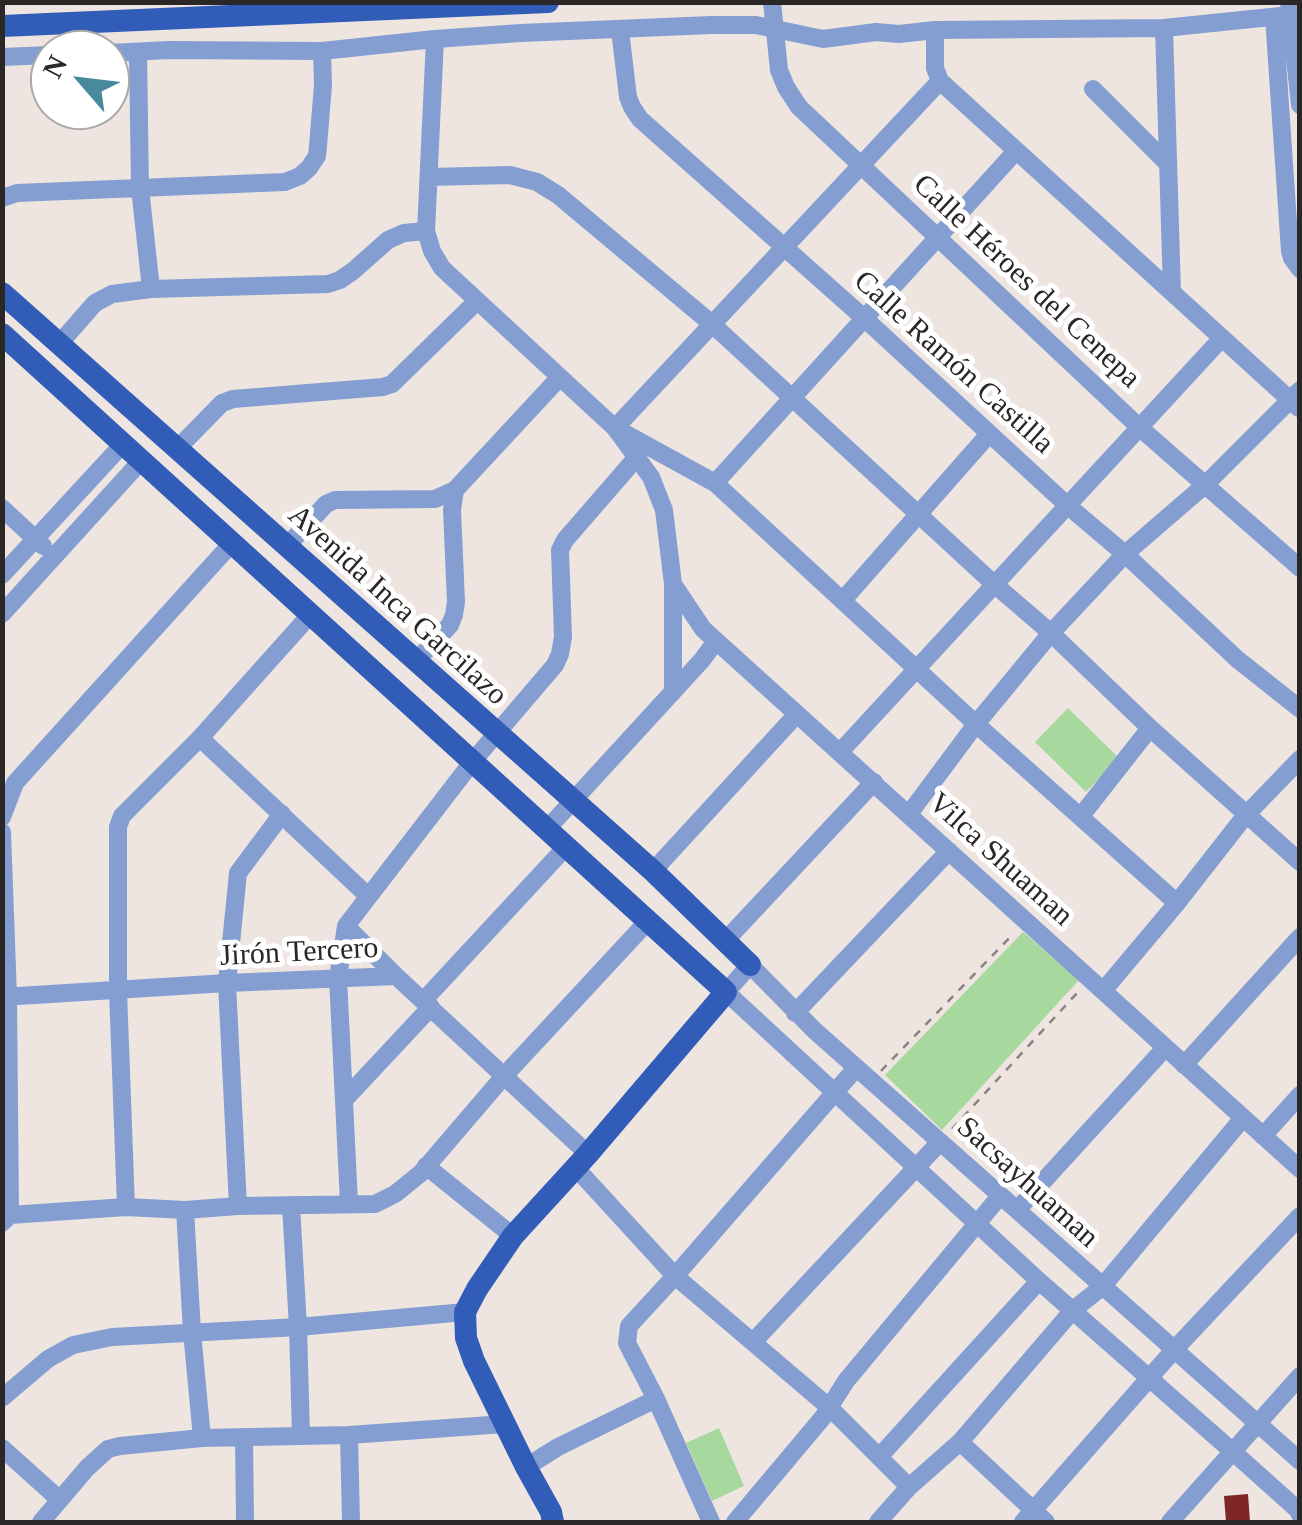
<!DOCTYPE html>
<html>
<head>
<meta charset="utf-8">
<style>
	body { margin:0 }
	#map { position:relative; width:1302px; height:1525px; overflow:hidden; background:#eee5e1; font-family:"Times New Roman",serif }
	canvas { display:block }
	.frame { position:absolute; inset:0; border:5px solid #2a2726; pointer-events:none }
	.north { position:absolute; left:30px; top:30px; width:100px; height:100px; box-sizing:border-box; background:#fff; border:2px solid #aaa9a8; border-radius:50%; rotate:298deg; font-size:28px; font-weight:700; line-height:40px; text-align:center; color:#2a2726 }
	.north::after { content:''; display:block; margin:auto; width:35px; height:45px; background:#488a9c; clip-path:polygon(50% 0,100% 100%,50% 72%,0 100%) }
</style>
</head>
<body>
<div id="map">
<canvas width="1302" height="1525"></canvas>
<div class="frame"></div>
<div class="north">N</div>
</div>
<script>
const context = document.querySelector('canvas').getContext('2d');
context.lineJoin = 'round';
function fillPath(path, color) { context.fillStyle = color; context.fill(path, 'evenodd'); }
const toPath = rows => new Path2D(rows.map(r => 'M' + r).join(''));
function trace(path, color, width, dash) { context.strokeStyle = color; context.lineWidth = width; context.lineCap = dash ? 'butt' : 'round'; context.setLineDash(dash || []); context.stroke(path); }
function drawText(font, color, halo, rows, align = 'center') {
  context.font = font + ' "Times New Roman",serif'; context.lineWidth = 10; context.setLineDash([]); context.textBaseline = 'middle'; context.strokeStyle = halo; context.fillStyle = color; for (const [text, x, y, turn = 0] of rows) {
    context.save(); context.translate(x, y); context.rotate((+turn || 0) * Math.PI / 180); context.textAlign = isNaN(turn) ? turn : align; if (halo) context.strokeText(text, 0, 0); context.fillText(text, 0, 0); context.restore();
  }
}
const green = toPath([
	[1068,708,1119,758,1086,792,1035,742],
	[1023,932,1079,980,942,1130,885,1075],
	[719,1428,744,1486,712,1501,686,1443]
]);
const building = toPath([
	[1248,1494,1250,1522,1226,1522,1224,1496]
]);
const path = toPath([
	[881,1071,1014,933],
	[952,1129,1078,992]
]);
const minor = toPath([
	[772,2,779,70,786,87,799,107,1139,427,1300,568],
	[1289,2,1300,105],
	[1274,17,1290,251,1292,258,1300,269],
	[1164,28,1172,292],
	[620,30,628,97,632,107,640,119,864,318,1067,505,1125,554,1237,659,1300,709],
	[935,30,935,68,940,81,1299,408],
	[435,39,426,231,432,251,442,268,615,428,651,477,664,510,673,584,673,692],
	[138,52,140,188,151,289],
	[110,53,169,50,322,51,435,39,521,33,711,25,756,25,823,39,876,32,899,34,935,30,1164,28,1300,14],
	[2,57,50,55],
	[940,81,615,428,715,483,976,724,1177,903],
	[1093,89,1168,164],
	[429,177,510,175,537,182,558,195,712,324,994,584,1051,633,1150,728,1300,862],
	[2,198,17,193,285,182,300,176,309,168,317,156,318,146,323,85,322,51],
	[59,344,95,303,112,294,151,289,328,284,340,280,353,271,388,240,404,233,426,231],
	[177,449,222,403,233,399,383,387,392,384,477,301],
	[715,483,1016,151],
	[2,508,43,546],
	[286,547,326,504,335,500,435,499,455,490],
	[2,575,123,444],
	[673,584,703,629,1300,1169],
	[843,600,989,434],
	[2,614,141,461],
	[415,662,450,625,454,615,456,602,452,510,455,490,560,377],
	[200,738,368,896],
	[840,752,1222,338],
	[909,814,976,724,1051,633,1125,554,1206,484,1300,390],
	[1081,816,1150,728],
	[2,817,15,783,232,543],
	[547,829,702,660,716,641],
	[2,832,8,996,10,1215],
	[653,871,797,714],
	[346,926,396,976],
	[726,940,874,782],
	[1103,991,1177,903,1245,816,1300,759],
	[2,997,227,983,396,976,588,1154],
	[424,1000,566,847],
	[795,1013,949,851],
	[1184,1065,1300,937],
	[344,1100,431,1007],
	[1263,1136,1300,1095],
	[426,1166,513,1236],
	[575,1167,675,1276,830,1408,909,1487],
	[349,1203,338,978,346,926,473,761,555,665,560,654,563,637,560,550,565,540,637,457],
	[291,1205,298,1327,301,1436],
	[238,1206,227,983,238,873,282,814],
	[126,1207,118,991,118,827,122,816,200,738,310,615],
	[185,1210,192,1332,202,1438],
	[1017,1210,1165,1048],
	[2,1223,10,1215,126,1207,185,1210,238,1206,375,1204,395,1194,421,1173,504,1076,648,921],
	[754,1341,940,1142],
	[2,1398,48,1359,73,1345,112,1337,298,1327,465,1312],
	[349,1435,351,1522],
	[244,1437,245,1522],
	[960,1442,1046,1522],
	[2,1448,60,1500],
	[880,1456,1039,1281],
	[1300,1461,814,1030,750,965,726,992,1039,1281,1232,1451,1298,1510,1300,1515],
	[526,1467,558,1447,656,1399],
	[41,1522,87,1468,108,1449,120,1446,202,1438,349,1435,504,1424],
	[711,1522,656,1399,627,1343,629,1326,675,1276,856,1068],
	[735,1522,824,1416,846,1381,1000,1196],
	[878,1522,909,1487,960,1442,1073,1310,1102,1287,1243,1118],
	[1023,1522,1173,1351,1300,1216],
	[1170,1522,1300,1376]
]);
const major = toPath([
	[2,26,548,2],
	[2,293,653,871,750,965],
	[2,334,726,992,588,1154,513,1236,477,1289,465,1312,466,1338,474,1361,526,1467,551,1512,553,1522]
]);
const streetNames = [
	["Calle Héroes del Cenepa",1026,282,43],
	["Calle Ramón Castilla",953,363,42],
	["Avenida Inca Garcilazo",397,606,42],
	["Vilca Shuaman",1000,860,42],
	["Jirón Tercero",299,953,-3],
	["Sacsayhuaman",1027,1183,42]
];
fillPath(green, '#a7d99e');
fillPath(building, '#7e2627');
trace(path, '#888280', 2.5, [8, 8]);
trace(minor, '#849ed1', 18);
trace(major, '#315cb8', 22);
drawText('30px', '#2a2726', '#fff', streetNames);
</script>
</body>
</html>
